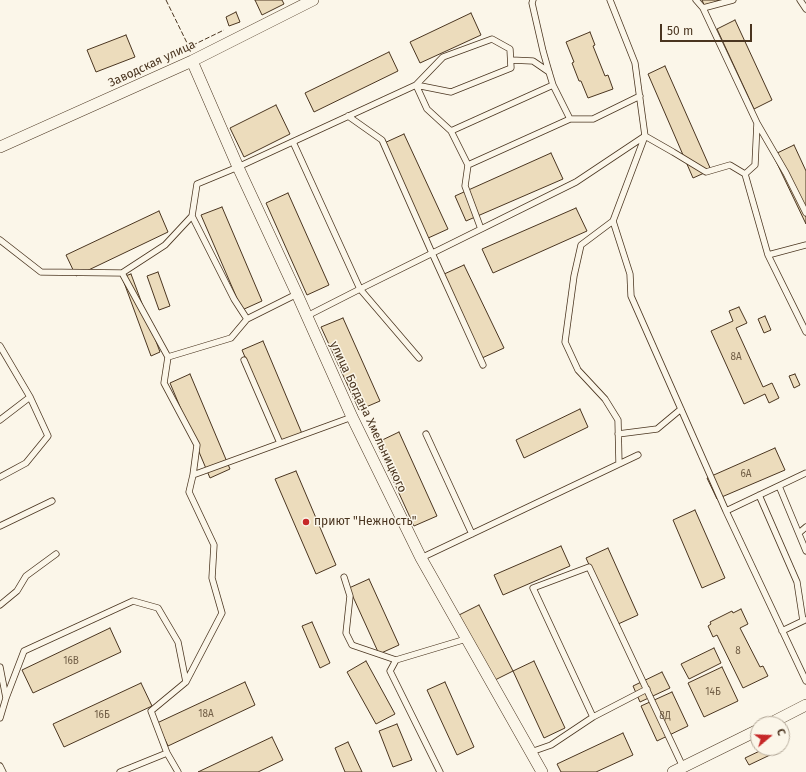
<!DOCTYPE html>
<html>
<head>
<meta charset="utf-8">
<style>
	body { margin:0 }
	#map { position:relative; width:806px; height:772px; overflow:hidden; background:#fbf6e9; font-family:"Fira Sans",sans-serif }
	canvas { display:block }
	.north { position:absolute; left:750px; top:716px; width:40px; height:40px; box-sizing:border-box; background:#fbf6e9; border:1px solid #b4a999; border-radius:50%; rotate:71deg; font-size:11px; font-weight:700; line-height:16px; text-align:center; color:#4a3520 }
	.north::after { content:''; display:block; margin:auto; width:14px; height:18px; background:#c62828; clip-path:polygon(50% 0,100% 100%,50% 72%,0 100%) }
	.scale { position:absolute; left:660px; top:24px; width:92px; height:18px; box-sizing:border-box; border:2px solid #4a3520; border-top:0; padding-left:5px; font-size:12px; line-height:14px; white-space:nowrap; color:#4a3520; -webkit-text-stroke:3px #fbf6e9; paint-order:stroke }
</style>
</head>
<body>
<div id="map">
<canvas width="806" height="772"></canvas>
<div class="north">С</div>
<div class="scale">50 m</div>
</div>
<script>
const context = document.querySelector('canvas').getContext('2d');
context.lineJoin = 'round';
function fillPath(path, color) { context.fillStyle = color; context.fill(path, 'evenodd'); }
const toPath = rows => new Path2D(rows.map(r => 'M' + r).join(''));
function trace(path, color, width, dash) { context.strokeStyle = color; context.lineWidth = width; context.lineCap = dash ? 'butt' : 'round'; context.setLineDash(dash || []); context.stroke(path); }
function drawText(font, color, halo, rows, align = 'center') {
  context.font = font + ' "Fira Sans",sans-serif'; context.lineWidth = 3; context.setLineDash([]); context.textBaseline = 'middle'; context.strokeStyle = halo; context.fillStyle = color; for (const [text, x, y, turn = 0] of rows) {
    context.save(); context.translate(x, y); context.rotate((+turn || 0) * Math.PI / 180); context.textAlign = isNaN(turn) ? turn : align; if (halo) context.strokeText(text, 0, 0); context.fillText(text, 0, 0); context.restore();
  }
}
const building = toPath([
	[255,0,282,0,284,4,262,15,255,0],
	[702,0,719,0,705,7,702,0],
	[236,12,240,22,229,26,226,17,236,12],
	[471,13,481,35,420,63,410,42,471,13],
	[735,20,772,100,754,109,717,29,735,20],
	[590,32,595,45,593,46,605,76,608,75,613,89,588,98,581,81,579,81,572,63,574,62,566,42,590,32],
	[126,35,135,57,96,72,87,50,126,35],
	[389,52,398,71,314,112,305,93,389,52],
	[665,66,711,170,693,178,648,74,665,66],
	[276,105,290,134,244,157,230,128,276,105],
	[404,134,448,229,426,239,382,144,404,134],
	[794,145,806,171,806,224,773,155,794,145],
	[551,153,563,179,466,221,455,196,551,153],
	[288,193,329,285,307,295,266,203,288,193],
	[222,207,262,301,242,310,201,215,222,207],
	[576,208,587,231,493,273,482,249,576,208],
	[159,211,168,232,76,276,66,255,159,211],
	[464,265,504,348,482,358,442,275,464,265],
	[158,272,170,306,159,310,147,276,158,272],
	[131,274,160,352,151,356,122,277,131,274],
	[739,307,747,323,736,328,763,387,772,383,779,398,769,403,765,394,744,404,711,331,733,321,729,311,739,307],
	[765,316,771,330,764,333,758,319,765,316],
	[343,318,380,401,359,410,321,327,343,318],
	[263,341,303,436,282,444,242,350,263,341],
	[190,374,230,469,210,478,170,383,190,374],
	[795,374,800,385,794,388,789,376,795,374],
	[580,409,588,427,524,458,516,440,580,409],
	[399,432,437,516,414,526,376,443,399,432],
	[775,448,785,470,717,499,707,478,775,448],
	[296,471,336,565,316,574,275,479,296,471],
	[695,510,725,578,702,588,673,520,695,510],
	[561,546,570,566,503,595,494,575,561,546],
	[608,548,638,615,616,625,586,558,608,548],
	[369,579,399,645,379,654,349,588,369,579],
	[479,605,513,671,491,682,457,616,479,605],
	[741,609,748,624,740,628,760,667,763,666,768,676,743,688,717,635,713,637,708,626,711,624,710,622,732,611,733,613,741,609],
	[312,622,330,663,320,668,302,626,312,622],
	[110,628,121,652,33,693,22,670,110,628],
	[714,648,721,663,689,679,681,664,714,648],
	[366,661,395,714,376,724,347,672,366,661],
	[534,661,565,728,544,738,513,671,534,661],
	[722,667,738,701,704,717,688,683,722,667],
	[662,672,670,688,640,702,633,686,662,672],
	[245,682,255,705,168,746,157,723,245,682],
	[445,682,474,747,457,755,427,690,445,682],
	[141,683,152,706,64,747,53,724,141,683],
	[672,692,688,726,657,741,641,706,672,692],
	[397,724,412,760,393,767,379,731,397,724],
	[623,733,633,755,596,772,561,772,557,764,623,733],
	[272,737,283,760,258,772,198,772,272,737],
	[348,742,362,772,345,772,335,748,348,742],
	[766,748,770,755,749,765,745,758,766,748]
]);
const service = toPath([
	[533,0,532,3,543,51,549,72,553,85,570,119],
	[696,0,703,8,757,123,755,165,745,174,768,255,806,332],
	[800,0,806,9],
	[703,8,733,0],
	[511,60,533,61,549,72],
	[416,85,427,109,451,131,468,165,465,186,481,229],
	[348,116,382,140,432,253,483,365],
	[757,123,786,173,806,213],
	[451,131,553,85],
	[293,142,360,289,419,358],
	[468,165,570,119,593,119,640,96],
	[192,216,234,299,247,319],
	[613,221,630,274,631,296,726,511],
	[0,240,41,272,122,273,165,245,192,216,197,184,238,167,416,85,443,57,492,39,510,49,511,68,451,92,416,85],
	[768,255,806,245],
	[122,273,168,357,164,383,197,445,193,475],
	[307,316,360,289,576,182,645,136,635,63,610,0],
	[0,346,30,397,48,436,26,463,0,477],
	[168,357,231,338,247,319,297,294],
	[244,360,280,443],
	[0,420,30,397],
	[426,434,472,534],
	[618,434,657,429,681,409],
	[619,464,618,420,605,399,578,370,565,342,574,276,581,245,613,221,645,136,673,152,706,172,730,165,745,174],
	[806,473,726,511,806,681],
	[779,486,806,551],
	[759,495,797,582,803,621],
	[0,526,52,501],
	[799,533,806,527],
	[421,558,638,455],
	[344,577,350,596,346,633,352,645,396,660],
	[0,605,17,591,26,576,56,554],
	[782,631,805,620],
	[0,667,6,698,0,718],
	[186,682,222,613,212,578,214,545,189,492,193,475,352,417],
	[6,698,24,651,133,601,158,608,178,642,186,682,151,711,167,753,178,772],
	[593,717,647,689],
	[531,752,551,745,593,717,533,588,589,567,683,767],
	[0,766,3,772],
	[120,772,167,753],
	[440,772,390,671,396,660,466,639]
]);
const minor = toPath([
	[192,61,238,167,297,294,352,417,421,558,542,772],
	[0,147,192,61,313,0],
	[769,724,806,705],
	[673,772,758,730]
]);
const fence = toPath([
	[166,0,189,47,224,30]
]);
const markers = [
	[306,522,4,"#c62828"]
];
const numberNames = [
	["8А",736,357],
	["6А",746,474],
	["8",738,651],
	["16В",71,661],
	["14Б",713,692],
	["18А",206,714],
	["16Б",102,715],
	["8Д",665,716]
];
const streetNames = [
	["Заводская улица",152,64,-25],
	["улица Богдана Хмельницкого",368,417,65]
];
const poiNames = [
	["приют \"Нежность\"",314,522]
];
fillPath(building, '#ecdcbc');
trace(building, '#4a3520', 1);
trace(service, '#4a3520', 7);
trace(minor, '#4a3520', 12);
trace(service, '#fbf6e9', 5.5);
trace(minor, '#fbf6e9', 11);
trace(fence, '#4a3520', 1, [5, 2]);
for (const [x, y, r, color] of markers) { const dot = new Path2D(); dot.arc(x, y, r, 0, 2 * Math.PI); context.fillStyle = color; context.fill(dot); trace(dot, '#fbf6e9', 1.5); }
drawText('10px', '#725f47', null, numberNames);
drawText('12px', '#4a3520', '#fbf6e9', streetNames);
drawText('12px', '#4a3520', '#fbf6e9', poiNames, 'left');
</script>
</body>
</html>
